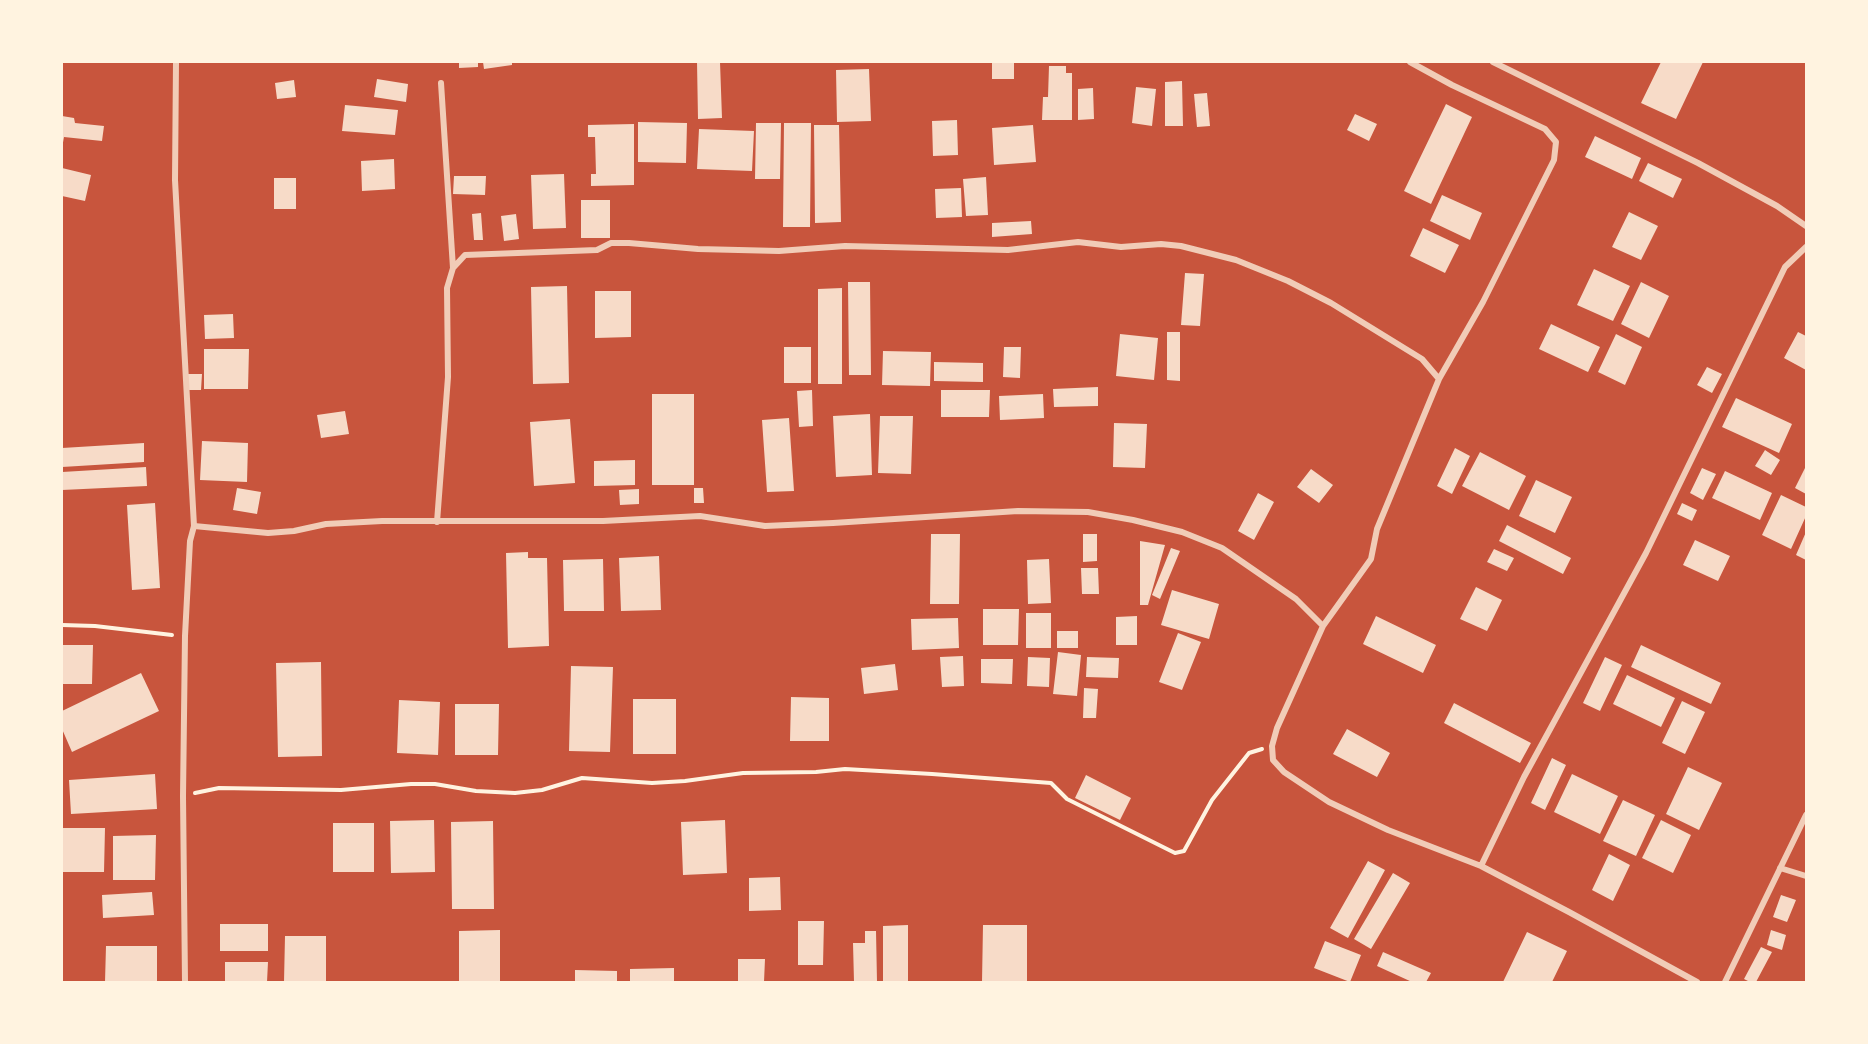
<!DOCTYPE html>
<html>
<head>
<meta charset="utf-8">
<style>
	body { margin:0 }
	#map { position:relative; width:1868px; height:1044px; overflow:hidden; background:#c8553d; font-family:Barlow,sans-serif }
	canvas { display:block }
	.frame { position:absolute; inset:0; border:63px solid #fff3e0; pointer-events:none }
</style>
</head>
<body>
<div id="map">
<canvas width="1868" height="1044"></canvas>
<div class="frame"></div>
</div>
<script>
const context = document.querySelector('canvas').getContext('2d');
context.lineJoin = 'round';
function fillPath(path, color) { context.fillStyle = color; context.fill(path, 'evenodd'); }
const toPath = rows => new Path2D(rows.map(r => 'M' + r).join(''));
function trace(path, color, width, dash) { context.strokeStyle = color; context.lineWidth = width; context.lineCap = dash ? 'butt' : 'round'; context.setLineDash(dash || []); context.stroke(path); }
const building = toPath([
	[459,62,478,62,478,67,459,68],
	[483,62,512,62,512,65,484,69],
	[697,62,720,62,722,118,698,119],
	[992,62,1014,62,1014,79,992,79],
	[1661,62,1703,62,1676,119,1641,103],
	[1049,66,1066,66,1066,73,1072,73,1072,120,1042,120,1043,97,1048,97],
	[869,69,871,121,837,122,836,70],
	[377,79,408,84,406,102,374,97],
	[294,80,296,97,277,99,275,83],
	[1182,81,1183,126,1165,126,1165,82],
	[1136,87,1156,89,1152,126,1132,123],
	[1093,88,1094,119,1078,120,1078,89],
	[1207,93,1210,126,1197,127,1194,94],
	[1446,104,1472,117,1431,204,1404,191],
	[345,105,398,110,395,135,342,131],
	[1355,114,1377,124,1369,141,1347,130],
	[62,116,74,118,75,123,104,126,102,141,64,137,62,148],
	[957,120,958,155,933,156,932,121],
	[638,122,687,123,686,163,638,162],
	[756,123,781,123,780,179,755,179],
	[784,123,811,123,810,227,783,227],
	[634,124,634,185,591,186,591,174,596,174,595,137,588,137,588,125],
	[814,125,839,125,841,222,815,223],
	[1033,125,1036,162,994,165,992,128],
	[699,129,754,131,752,171,697,169],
	[1595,136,1641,158,1632,179,1585,157],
	[394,159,395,189,362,191,361,161],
	[1648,163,1682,179,1673,198,1639,181],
	[62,168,91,175,85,201,62,196],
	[564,174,566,228,533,229,531,175],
	[454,176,486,176,485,195,453,194],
	[986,177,988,215,966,216,963,179],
	[274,178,296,178,296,209,274,209],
	[961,188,962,217,936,218,935,189],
	[1442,195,1482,213,1470,240,1430,221],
	[581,200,610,200,610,238,581,238],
	[1629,212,1658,226,1641,260,1612,247],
	[481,213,483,240,474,240,472,214],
	[516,214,519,239,504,241,501,216],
	[1031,221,1032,234,992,237,992,223],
	[1423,228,1459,245,1445,273,1410,256],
	[1594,269,1630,286,1613,321,1577,305],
	[1185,273,1204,274,1200,326,1181,325],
	[848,282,870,282,871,375,849,375],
	[1641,282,1669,296,1649,338,1621,324],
	[567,286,569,383,533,384,531,287],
	[842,288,842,384,818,384,818,289],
	[595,291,631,291,631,337,595,338],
	[233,314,234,338,205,339,204,315],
	[1551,324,1600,347,1588,372,1539,349],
	[1167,332,1180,332,1180,381,1167,380],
	[1798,332,1806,336,1806,370,1784,358],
	[1120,334,1158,338,1154,380,1116,376],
	[1616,334,1642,347,1625,385,1598,372],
	[784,347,811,347,811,383,784,383],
	[1004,347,1021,347,1020,378,1003,377],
	[204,349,249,349,248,389,204,389],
	[883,351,931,352,930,386,882,385],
	[934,362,983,363,983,382,934,381],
	[1707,367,1722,374,1712,393,1697,385],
	[188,374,202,374,201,390,187,390],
	[1098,387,1098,406,1054,407,1053,389],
	[812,390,813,426,799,427,797,391],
	[941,390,990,390,989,417,941,417],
	[652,394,694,394,694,485,652,485],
	[1043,394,1044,418,1000,420,999,396],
	[1736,398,1792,424,1779,453,1722,427],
	[345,411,349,434,321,438,317,415],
	[870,414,872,475,836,477,833,416],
	[880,416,913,416,911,474,878,473],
	[789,418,794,491,767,492,762,420],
	[570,419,575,483,534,486,530,422],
	[1114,423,1147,424,1145,468,1113,467],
	[202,441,248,443,247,482,200,480],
	[144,443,144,462,62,467,62,448],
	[1455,448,1470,456,1452,494,1437,486],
	[1765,450,1780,460,1771,475,1755,466],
	[1480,452,1526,476,1509,510,1462,486],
	[635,460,635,485,594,486,594,461],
	[1806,466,1806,494,1795,488],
	[146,467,147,486,62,490,62,472],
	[1702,468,1716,474,1703,500,1690,493],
	[1311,469,1333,485,1319,503,1297,487],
	[1725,471,1772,493,1760,520,1712,498],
	[1536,480,1572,497,1555,533,1519,516],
	[237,488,261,492,257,514,233,510],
	[694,488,703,488,704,503,694,503],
	[639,489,639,504,620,505,619,490],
	[1258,493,1274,502,1254,540,1238,531],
	[1781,495,1806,507,1806,516,1791,549,1762,535],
	[155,503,160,588,132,590,127,505],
	[1682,503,1697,510,1692,521,1677,514],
	[1507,525,1571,558,1563,574,1499,541],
	[1806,532,1806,560,1796,555],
	[931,534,960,534,959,604,930,604],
	[1083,534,1097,534,1097,561,1083,562],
	[1695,540,1730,556,1718,581,1683,565],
	[1140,541,1165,545,1148,605,1140,605],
	[1171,548,1180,551,1160,599,1152,595],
	[1494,549,1514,558,1507,571,1487,562],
	[528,552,528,558,547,558,549,646,508,648,506,553],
	[659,556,661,610,621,611,619,558],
	[603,559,604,611,564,611,563,560],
	[1049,559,1051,603,1028,604,1027,560],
	[1081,568,1098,568,1099,594,1082,594],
	[1476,587,1502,600,1487,631,1460,619],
	[1172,590,1219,604,1209,639,1161,625],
	[983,609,1019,609,1018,645,983,645],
	[1026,613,1051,613,1051,648,1026,648],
	[1137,616,1137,645,1116,645,1116,617],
	[1376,616,1436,645,1423,673,1363,644],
	[958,618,959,648,912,650,911,619],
	[1057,631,1078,631,1078,648,1057,648],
	[1178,633,1201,642,1182,690,1159,682],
	[62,645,93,645,92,684,62,684],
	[1641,645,1721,683,1711,704,1631,667],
	[1058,652,1081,655,1077,696,1053,694],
	[963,656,964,686,942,687,940,657],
	[1028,657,1050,658,1049,687,1027,686],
	[1087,657,1119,658,1118,678,1086,677],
	[1605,657,1622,665,1600,711,1583,703],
	[981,659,1013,659,1012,684,981,683],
	[321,662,322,756,278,757,276,663],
	[895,664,898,690,864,694,861,668],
	[571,666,613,667,610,752,569,751],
	[141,673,159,711,72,752,62,729,62,711],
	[1627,675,1675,698,1661,727,1613,704],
	[1084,688,1098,689,1096,718,1083,718],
	[791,697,829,698,829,741,790,741],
	[633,699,676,699,676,754,633,754],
	[399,700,440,702,438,755,397,753],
	[1682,701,1705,712,1685,754,1662,743],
	[1454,703,1531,743,1520,763,1444,723],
	[455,704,499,704,498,755,455,755],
	[1347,729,1390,753,1377,777,1333,754],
	[1552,758,1566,765,1545,810,1531,803],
	[1688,767,1722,783,1699,830,1666,814],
	[155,774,157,809,71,814,69,780],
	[1572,774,1618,796,1600,834,1554,812],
	[1086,775,1131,798,1120,820,1075,798],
	[1623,800,1655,815,1636,856,1603,841],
	[434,820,435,872,391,873,390,821],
	[725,820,727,873,683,875,681,822],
	[1661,820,1691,835,1673,873,1642,858],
	[493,821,494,909,452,909,451,822],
	[333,823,374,823,374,872,333,872],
	[62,828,105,828,104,872,62,872],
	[156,835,155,880,113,880,113,836],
	[1609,854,1630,865,1613,901,1592,890],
	[1368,861,1385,870,1348,938,1330,928],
	[1393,873,1410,883,1371,949,1354,939],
	[780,877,781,910,749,911,749,878],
	[152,892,154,915,103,918,102,895],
	[1781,895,1796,900,1787,922,1773,917],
	[798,921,824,921,823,965,798,965],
	[220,924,268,924,268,951,220,951],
	[908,925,908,982,883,982,883,926],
	[983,925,1027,925,1027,982,982,982],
	[500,930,500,982,459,982,459,931],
	[1771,930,1786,935,1782,950,1767,945],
	[865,931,876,931,877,982,854,982,853,943,865,943],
	[1527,932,1567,951,1552,982,1503,982],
	[285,936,326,936,326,982,284,982],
	[1325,941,1361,955,1350,982,1314,968],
	[106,946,157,946,157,982,105,982],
	[1761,947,1772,952,1756,982,1750,982,1744,979],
	[1383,952,1431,973,1426,982,1412,982,1377,966],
	[738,959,765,959,764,982,738,982],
	[225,962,268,962,267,982,225,982],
	[674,968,674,982,630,982,630,969],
	[575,970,617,971,617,982,575,982]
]);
const path = toPath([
	[62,625,95,626,172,635],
	[195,793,219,788,341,790,411,784,435,784,476,791,515,793,542,790,582,778,652,783,685,781,743,773,816,772,845,769,932,774,1051,783,1067,799,1175,853,1184,851,1212,800,1249,753,1262,749]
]);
const minor = toPath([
	[176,62,175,180,194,526],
	[1410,62,1452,85,1545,129,1556,142,1554,160,1483,302,1439,379,1377,529,1371,559,1323,626,1277,728,1272,746,1273,760,1284,772,1329,802,1388,830,1481,866,1569,912,1697,982],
	[1493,62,1698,163,1777,206,1806,226],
	[441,83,453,268],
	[437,522,448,377,447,288,453,268,465,255,597,250,611,243,629,243,698,249,779,251,845,246,1008,250,1078,242,1121,247,1161,244,1181,246,1236,260,1288,281,1331,303,1422,359,1439,379],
	[1481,866,1524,777,1646,553,1785,267,1806,247],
	[1780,868,1806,876],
	[185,982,183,796,185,636,190,541,194,526,268,533,294,531,326,524,382,521,603,521,700,516,765,526,833,523,1018,511,1088,512,1133,520,1182,532,1222,548,1296,599,1323,626],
	[1725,982,1806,815]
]);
fillPath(building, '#f7dbc8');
trace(path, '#fff3e0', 4);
trace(minor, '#f1ccb7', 6);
</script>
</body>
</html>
